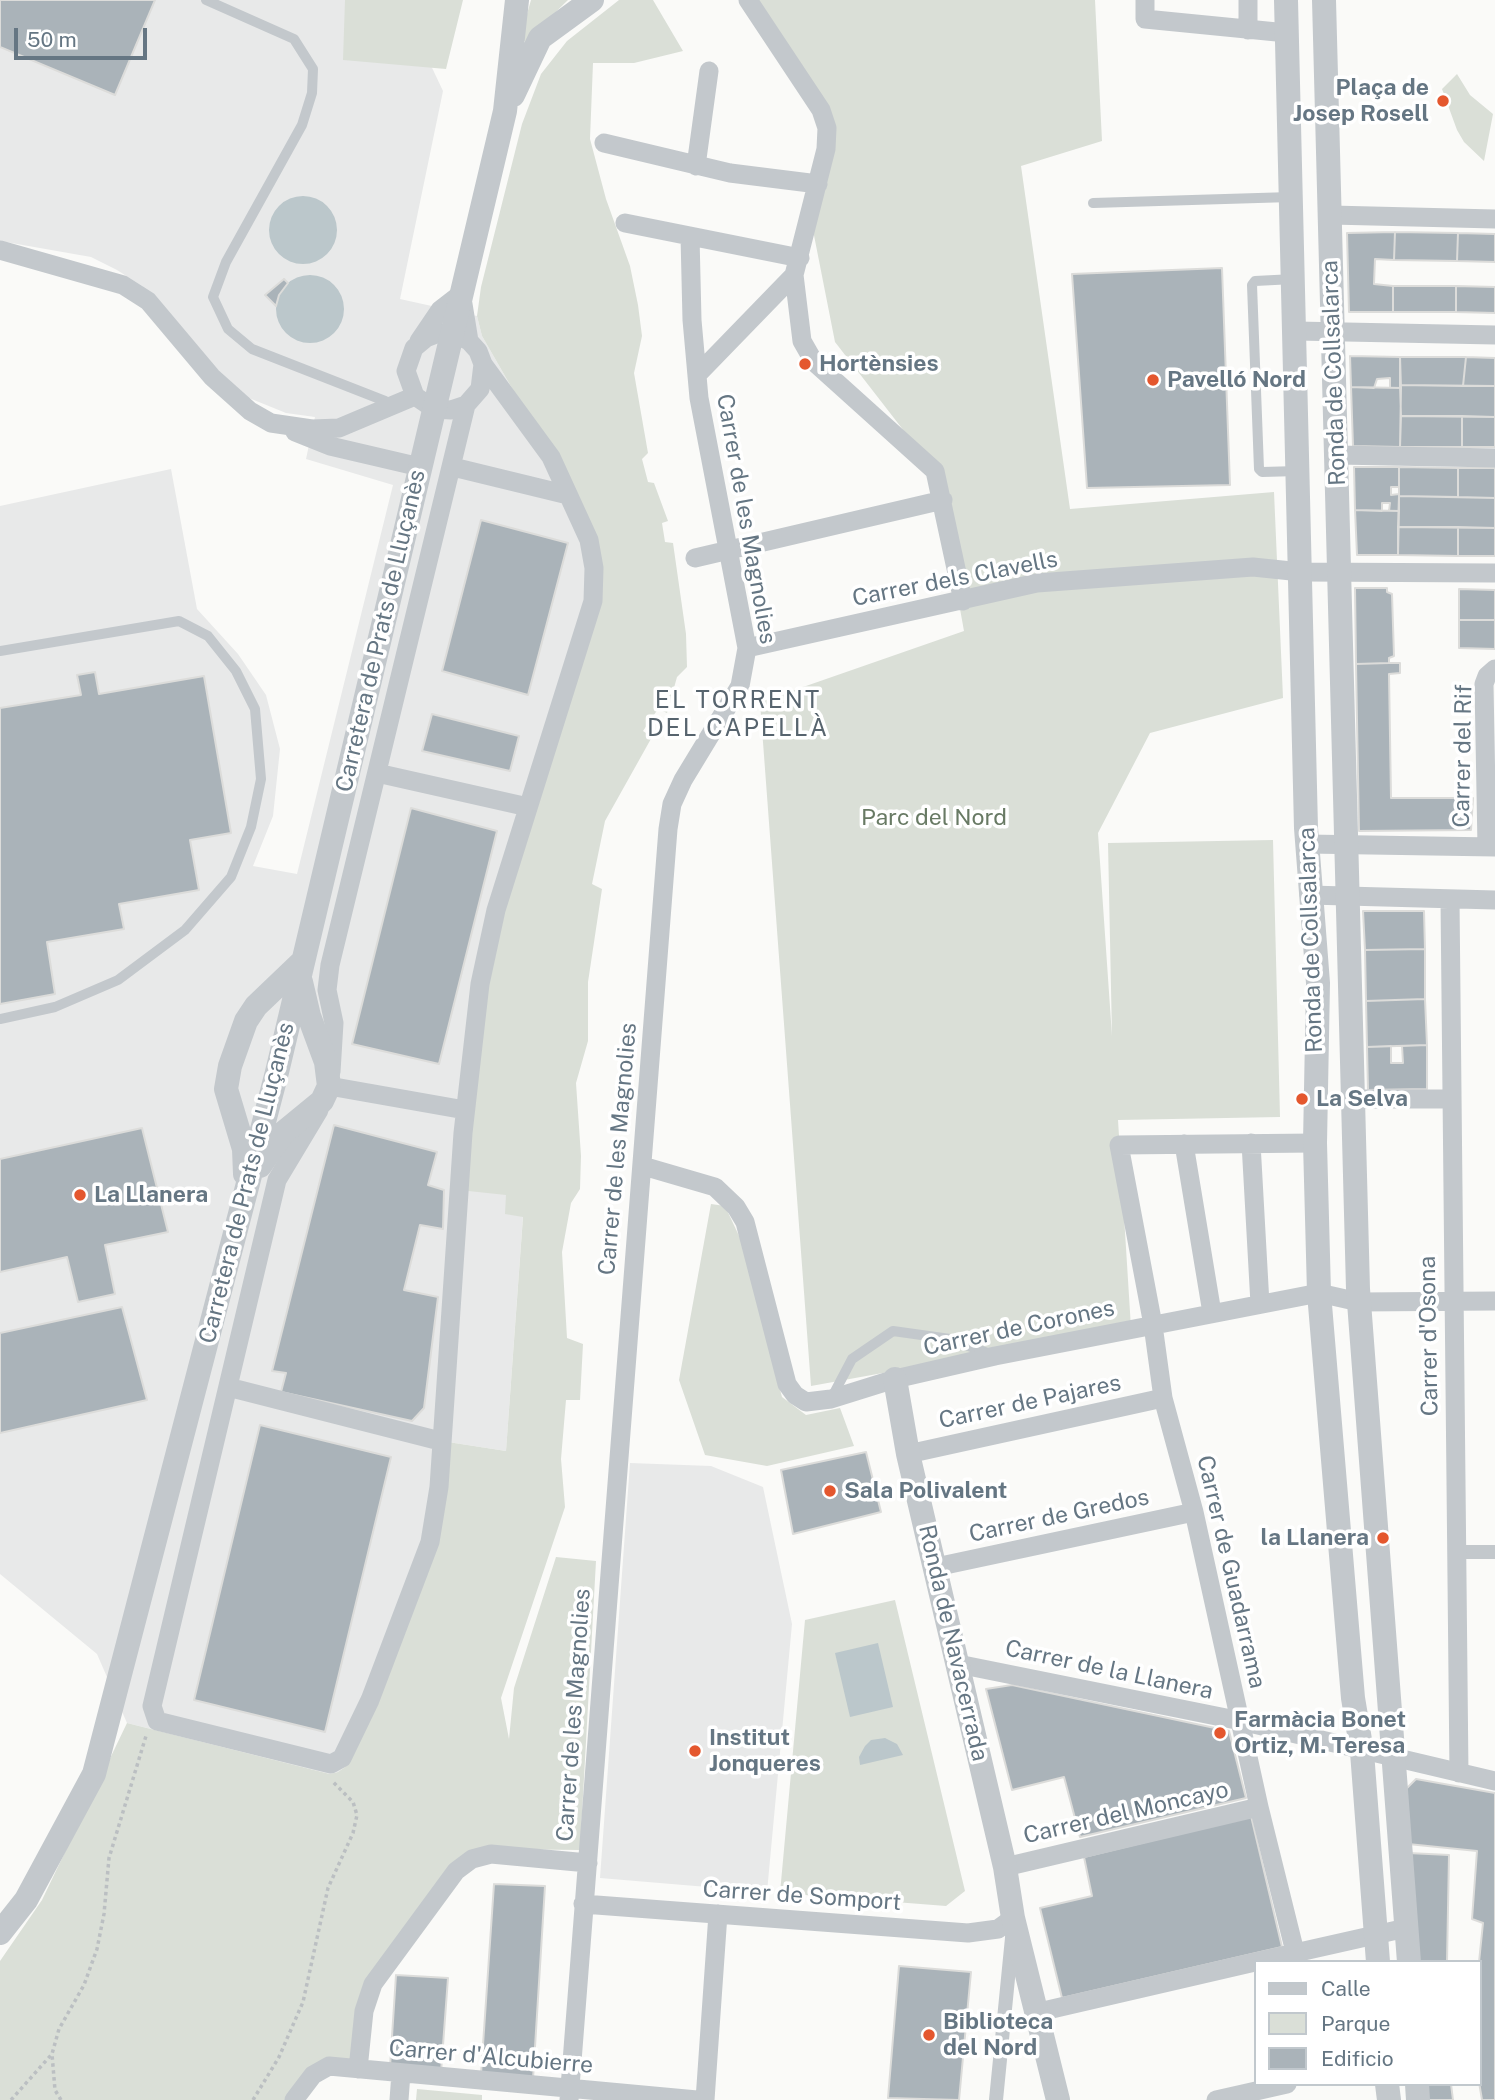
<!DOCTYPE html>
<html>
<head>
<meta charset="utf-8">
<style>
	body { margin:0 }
	#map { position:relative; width:1495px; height:2100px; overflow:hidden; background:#fafaf8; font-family:"Public Sans",sans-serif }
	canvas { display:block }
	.legend { position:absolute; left:1254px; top:1960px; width:228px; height:126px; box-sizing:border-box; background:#fff; border:2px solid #c1c8cd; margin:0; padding:9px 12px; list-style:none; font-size:21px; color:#657683 }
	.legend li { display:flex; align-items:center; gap:14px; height:35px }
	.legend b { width:35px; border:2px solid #c1c8cd }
	.scale { position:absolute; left:14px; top:28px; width:133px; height:32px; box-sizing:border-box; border:4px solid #657683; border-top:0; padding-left:9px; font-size:21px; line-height:24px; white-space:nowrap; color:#657683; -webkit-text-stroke:5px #fff; paint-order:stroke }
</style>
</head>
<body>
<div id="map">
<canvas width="1495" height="2100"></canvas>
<ul class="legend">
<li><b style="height:9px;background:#c3c8cc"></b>Calle</li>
<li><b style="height:19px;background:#dadfd7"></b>Parque</li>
<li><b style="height:19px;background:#aab3b9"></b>Edificio</li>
</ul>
<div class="scale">50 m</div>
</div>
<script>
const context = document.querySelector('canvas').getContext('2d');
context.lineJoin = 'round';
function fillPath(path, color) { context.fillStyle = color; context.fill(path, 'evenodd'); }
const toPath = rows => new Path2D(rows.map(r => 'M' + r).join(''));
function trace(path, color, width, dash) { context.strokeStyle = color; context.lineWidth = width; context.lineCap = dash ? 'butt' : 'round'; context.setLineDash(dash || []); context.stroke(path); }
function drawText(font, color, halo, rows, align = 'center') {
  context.font = font + ' "Public Sans",sans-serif'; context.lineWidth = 7; context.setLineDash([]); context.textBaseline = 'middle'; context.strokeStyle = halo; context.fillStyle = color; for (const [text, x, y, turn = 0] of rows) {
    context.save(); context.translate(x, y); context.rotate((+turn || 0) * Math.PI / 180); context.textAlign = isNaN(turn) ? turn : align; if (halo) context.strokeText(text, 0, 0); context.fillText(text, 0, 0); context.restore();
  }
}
const built = toPath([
	[0,0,400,0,443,91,400,299,477,316,482,336,513,390,594,568,507,1195,523,1216,506,1451,448,1442,449,1480,345,1767,338,1772,330,1774,127,1723,97,1654,0,1574,0,506,171,469,197,609,238,654,266,695,280,749,273,816,253,866,297,874,393,485,306,459,315,417,286,413,249,398,207,360,142,286,117,270,91,257,0,241],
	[630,1463,711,1466,763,1487,792,1624,767,1892,600,1878]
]);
const green = toPath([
	[345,0,463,0,446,69,343,60],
	[531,0,568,0,525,42,521,35],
	[619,0,653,0,683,51,634,63,593,63,590,139,606,199,630,266,638,305,642,336,634,373,648,453,642,459,648,482,654,483,668,521,662,523,665,542,673,543,686,634,687,667,677,677,667,713,658,709,643,731,652,737,605,821,592,884,602,889,588,982,588,1041,576,1083,581,1156,580,1189,571,1203,562,1252,567,1338,583,1344,580,1400,566,1400,561,1459,565,1507,501,1698,509,1739,514,1688,556,1557,596,1561,580,1850,490,1849,470,1855,374,1973,352,2063,287,2100,0,2100,0,1961,42,1900,127,1723,330,1774,338,1772,345,1767,405,1633,448,1442,506,1451,523,1217,505,1214,506,1195,459,1190,480,984,594,568,513,390,482,336,477,316,481,287,522,124,541,74,567,41],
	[747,0,1095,0,1102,141,1021,166,1070,509,1274,492,1283,698,1150,733,1098,833,1112,1036,1108,843,1273,840,1280,1117,1118,1120,1131,1328,811,1386,760,702,964,631,935,471,835,342,810,215,825,121],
	[1457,74,1470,95,1493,114,1484,161,1464,142,1457,130,1442,89],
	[711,1204,725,1206,740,1238,782,1397,806,1415,840,1408,854,1446,767,1466,705,1455,679,1380],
	[895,1600,965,1891,946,1906,780,1893,805,1620],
	[417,2089,482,2095,482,2100,416,2100]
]);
const water = toPath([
	'269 230a34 34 0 1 1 68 0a34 34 0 1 1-68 0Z',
	'276 309a34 34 0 1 1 68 0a34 34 0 1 1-68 0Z',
	[878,1643,893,1707,850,1717,835,1653],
	[885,1738,897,1744,903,1755,860,1765,859,1757,865,1746,871,1740]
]);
const building = toPath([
	[0,0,155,0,115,95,0,47,0,0],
	[1395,232,1458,233,1457,261,1394,260,1395,232],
	[1395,232,1394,260,1375,259,1374,284,1393,286,1393,312,1349,312,1347,233,1395,232],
	[1458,233,1495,234,1495,262,1457,261,1458,233],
	[1222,268,1230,485,1087,488,1072,274,1222,268],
	[284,279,288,283,279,295,276,306,265,295,284,279],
	[1393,286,1456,286,1456,312,1393,312,1393,286],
	[1456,286,1495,287,1495,313,1456,312,1456,286],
	[1350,356,1400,357,1401,388,1390,388,1390,378,1377,379,1374,388,1351,387,1350,356],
	[1400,357,1466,357,1463,386,1400,385,1400,357],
	[1466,357,1495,358,1495,386,1463,386,1466,357],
	[1400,385,1495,386,1495,417,1401,416,1400,385],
	[1351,387,1401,388,1400,447,1353,446,1351,387],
	[1401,416,1462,416,1462,447,1400,447,1401,416],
	[1462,416,1495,417,1495,447,1462,447,1462,416],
	[1354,467,1399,467,1399,487,1391,487,1391,495,1399,494,1399,511,1389,511,1390,503,1382,503,1382,511,1355,510,1354,467],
	[1399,467,1458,468,1458,497,1399,496,1399,467],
	[1458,468,1495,468,1495,498,1458,497,1458,468],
	[1399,496,1495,498,1495,528,1398,527,1399,496],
	[1355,510,1399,511,1398,555,1357,555,1355,510],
	[481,520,568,543,528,695,442,671,481,520],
	[1398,527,1458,527,1458,556,1398,555,1398,527],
	[1458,527,1495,528,1495,556,1458,556,1458,527],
	[1355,588,1387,588,1387,592,1392,594,1394,656,1389,658,1389,663,1356,664,1355,588],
	[1459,589,1495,590,1495,620,1459,620,1459,589],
	[1459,620,1495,620,1495,649,1459,648,1459,620],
	[1389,663,1400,663,1400,673,1389,674,1391,798,1473,798,1471,830,1359,831,1356,664,1389,663],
	[95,672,99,694,204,676,231,833,190,840,199,890,119,904,124,929,47,942,55,994,0,1004,0,708,81,695,77,675,95,672],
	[432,714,519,736,510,771,422,751,432,714],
	[411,808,497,831,439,1064,352,1044,411,808],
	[1363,911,1424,911,1425,949,1365,950,1363,911],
	[1425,949,1425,999,1366,1001,1365,950,1425,949],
	[1425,999,1427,1045,1367,1047,1366,1001,1425,999],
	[1427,1045,1427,1089,1368,1090,1367,1047,1391,1046,1391,1063,1403,1063,1402,1046,1427,1045],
	[334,1125,437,1152,428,1185,444,1190,443,1229,420,1225,404,1290,438,1297,424,1408,412,1421,281,1392,286,1373,272,1371,334,1125],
	[142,1128,168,1232,105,1245,115,1294,78,1302,67,1257,0,1272,0,1159,142,1128],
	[122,1307,147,1400,0,1433,0,1333,122,1307],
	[260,1425,391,1457,325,1732,194,1700,260,1425],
	[866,1452,881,1512,793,1534,781,1470,866,1452],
	[1012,1685,1229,1731,1246,1798,1080,1837,1064,1777,1012,1790,986,1689,1012,1685],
	[1416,1779,1495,1793,1495,2100,1482,2100,1479,2082,1479,1962,1483,1923,1472,1919,1477,1851,1408,1844,1406,1789,1416,1779],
	[1251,1816,1282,1947,1062,1998,1040,1908,1092,1896,1084,1857,1251,1816],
	[1408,1853,1449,1855,1447,1962,1414,1962,1408,1853],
	[494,1884,545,1886,533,2079,481,2074,494,1884],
	[899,1966,971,1972,959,2100,888,2098,899,1966],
	[396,1975,448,1978,441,2072,390,2067,396,1975],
	[1424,2084,1451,2084,1453,2100,1426,2100,1424,2084]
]);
const path = toPath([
	[11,2100,52,2054],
	[61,2100,55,2090,52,2054,59,2029,84,1985,97,1949,104,1914,109,1858,146,1736],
	[253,2100,279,2057,303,2002,328,1888,353,1833,357,1815,353,1802,333,1782]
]);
const service = toPath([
	[206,0,294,39,313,69,312,93,302,125,226,262,213,297,228,329,252,349,385,401],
	[1093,203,1291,197],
	[1294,279,1255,281,1252,285,1259,469,1262,472,1298,471],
	[0,651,179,621,208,636,236,671,255,709,261,779,251,827,231,877,185,930,118,980,55,1007,0,1019],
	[831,1399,852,1359,893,1331,950,1339,990,1354]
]);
const pedestrian = toPath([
	[1456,1552,1495,1552],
	[996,2100,1012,1938]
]);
const minor = toPath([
	[1145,0,1145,19,1287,33],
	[1248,30,1248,0],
	[604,143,730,173,818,184],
	[696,166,709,71],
	[1331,215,1495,219],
	[625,223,800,258],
	[0,250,123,285,148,301,212,377,250,411,271,423,312,429,339,428,415,396],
	[794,275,802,341,814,362,935,471,963,601],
	[463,304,469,341,478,351,483,364,480,389,466,405,451,410,434,409,415,396,406,371,414,348,426,338,439,333,452,333,469,341],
	[1296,331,1495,335],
	[419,341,440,310,462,293],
	[697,375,794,275,826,149,827,128,821,110,748,0],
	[295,432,330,446,420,467],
	[1337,455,1495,458],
	[453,467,568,495],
	[695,558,943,500],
	[747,648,1037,583,1253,567,1301,572,1495,573],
	[377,773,528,807],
	[1307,844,1495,847],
	[1487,847,1484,684,1487,676,1495,669],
	[1309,895,1495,900],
	[1450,899,1459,1773],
	[331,1072,334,1023,327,990,330,965,466,405],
	[329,1086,465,1110],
	[1352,1099,1451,1099],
	[319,1110,277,1180,152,1706,157,1721,331,1764,342,1758,370,1700,430,1542,439,1487,463,1133,480,984,496,910,593,601,594,568,589,540,551,457,483,364],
	[1251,1143,1260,1304],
	[1184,1144,1212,1313],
	[643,1166,715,1187,736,1207,745,1222,787,1384,795,1395,806,1402,831,1399,895,1379,995,1356,1319,1293,1359,1302,1495,1301],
	[228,1387,440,1441],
	[908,1454,1163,1398],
	[936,1567,1194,1512],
	[958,1664,1241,1721,1495,1781],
	[1005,1867,1259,1807],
	[583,1904,968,1933,998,1929,1013,1918],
	[1295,1952,1259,1807,1194,1512,1163,1398,1153,1325,1119,1145,1315,1143],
	[1255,1962,1406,1928],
	[1039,2012,1255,1962],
	[358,2069,364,2011,373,1984,456,1871,472,1859,491,1854,588,1863],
	[294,2100,313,2075,329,2066,697,2100],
	[399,2100,401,2073],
	[569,2100,668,829,672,804,683,780,740,686,747,648,699,398,692,320,690,236],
	[705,2100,718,1914],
	[1216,2100,1287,2084]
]);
const tertiary = toPath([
	[1286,0,1306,828,1318,983,1315,1143,1319,1293,1353,1698,1362,1752,1378,1962],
	[1324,0,1358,1289,1409,1962],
	[513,95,540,38,592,0],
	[260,1166,283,1133,322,1101,329,1086,326,1062,309,1016,301,982],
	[245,1174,244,1149,226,1089,230,1066,246,1021,256,1006,302,962],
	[895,1379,908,1454,1005,1867,1013,1918,1058,2100],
	[0,1933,26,1900,94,1774,277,1072,505,111,517,0],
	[1387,2084,1389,2100],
	[1417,2084,1418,2100]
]);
const markers = [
	[1443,101,7,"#e4572e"],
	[805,364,7,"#e4572e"],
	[1153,380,7,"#e4572e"],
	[1302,1099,7,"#e4572e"],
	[80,1195,7,"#e4572e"],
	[830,1491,7,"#e4572e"],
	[1383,1538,7,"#e4572e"],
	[1220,1733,7,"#e4572e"],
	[695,1751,7,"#e4572e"],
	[929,2035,7,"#e4572e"]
];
const poiNames = [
	["Plaça de",1429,88,"right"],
	["Josep Rosell",1429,114,"right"],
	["Hortènsies",819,364],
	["Pavelló Nord",1167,380],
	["La Selva",1316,1099],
	["La Llanera",94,1195],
	["Sala Polivalent",844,1491],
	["la Llanera",1369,1538,"right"],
	["Farmàcia Bonet",1234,1720],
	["Ortiz, M. Teresa",1234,1746],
	["Institut",709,1738],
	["Jonqueres",709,1764],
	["Biblioteca",943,2022],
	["del Nord",943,2048]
];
const streetNames = [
	["Ronda de Collsalarca",1334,373,-92],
	["Carrer de les Magnolies",746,519,80],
	["Carrer dels Clavells",955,579,-11],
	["Carretera de Prats de Lluçanès",381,631,-77],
	["Carrer del Rif",1463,756,-89],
	["Ronda de Collsalarca",1311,940,-92],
	["Carrer de les Magnolies",618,1149,-85],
	["Carretera de Prats de Lluçanès",247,1183,-76],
	["Carrer de Corones",1019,1328,-12],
	["Carrer d'Osona",1429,1336,-91],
	["Carrer de Pajares",1030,1402,-12],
	["Carrer de Gredos",1059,1516,-12],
	["Carrer de Guadarrama",1231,1572,77],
	["Ronda de Navacerrada",953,1643,77],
	["Carrer de la Llanera",1109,1670,12],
	["Carrer de les Magnolies",574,1715,-86],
	["Carrer del Moncayo",1126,1813,-13],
	["Carrer de Somport",802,1896,4],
	["Carrer d'Alcubierre",491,2057,5]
];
const parkNames = [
	["Parc del Nord",934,818]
];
const neighbourhoodNames = [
	["EL TORRENT",738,701],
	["DEL CAPELLÀ",738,729]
];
fillPath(built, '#e8e9e9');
fillPath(green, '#dadfd7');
fillPath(water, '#bbc7cb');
fillPath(building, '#aab3b9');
trace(building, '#dcdcda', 2);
trace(path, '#bbbfc2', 3.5, [3.5, 3.5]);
trace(service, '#c3c8cc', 10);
trace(pedestrian, '#c3c8cc', 14);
trace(minor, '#c3c8cc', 19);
trace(tertiary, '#c3c8cc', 24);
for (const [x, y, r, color] of markers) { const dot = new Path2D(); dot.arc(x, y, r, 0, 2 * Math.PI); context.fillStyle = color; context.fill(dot); trace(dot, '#fff', 2.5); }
drawText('bold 23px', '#657683', '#fff', poiNames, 'left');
drawText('23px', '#657683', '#fff', streetNames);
drawText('23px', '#687a64', '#fff', parkNames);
context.letterSpacing = '2px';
drawText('24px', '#57646e', '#fff', neighbourhoodNames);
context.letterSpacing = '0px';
</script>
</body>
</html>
